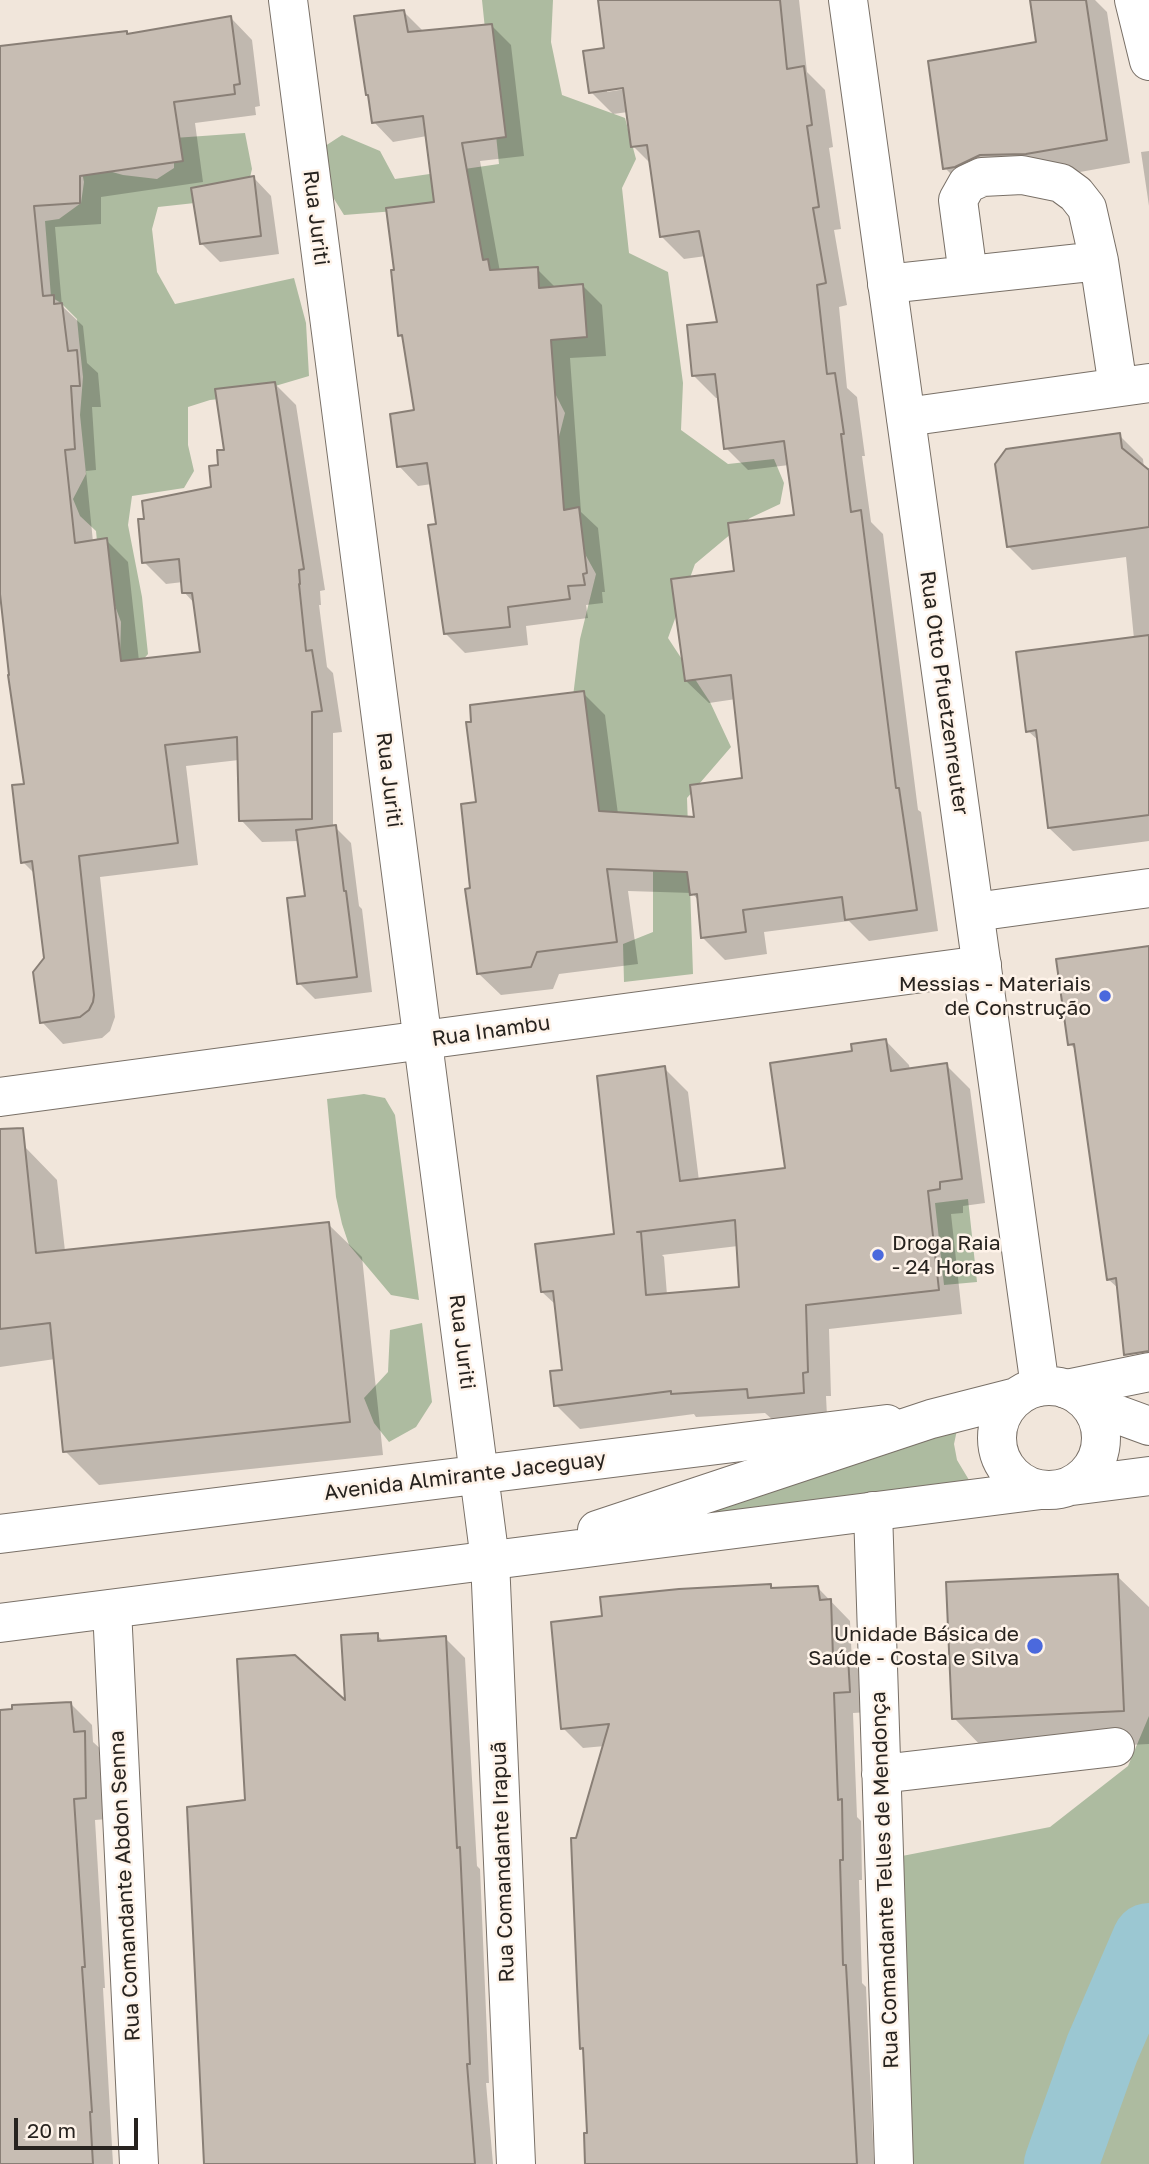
<!DOCTYPE html>
<html>
<head>
<meta charset="utf-8">
<style>
	body { margin:0 }
	#map { position:relative; width:1149px; height:2164px; overflow:hidden; background:#f1e6db; font-family:"Golos Text",sans-serif }
	canvas { display:block }
	.scale { position:absolute; left:14px; top:2118px; width:124px; height:32px; box-sizing:border-box; border:4px solid #27231f; border-top:0; padding-left:9px; font-size:21px; line-height:24px; white-space:nowrap; color:#27231f; -webkit-text-stroke:5px #fef3e9; paint-order:stroke }
</style>
</head>
<body>
<div id="map">
<canvas width="1149" height="2164"></canvas>
<div class="scale">20 m</div>
</div>
<script>
const context = document.querySelector('canvas').getContext('2d');
context.lineJoin = 'round';
function fillPath(path, color) { context.fillStyle = color; context.fill(path, 'evenodd'); }
const toPath = rows => new Path2D(rows.map(r => 'M' + r).join(''));
function trace(path, color, width, dash) { context.strokeStyle = color; context.lineWidth = width; context.lineCap = dash ? 'butt' : 'round'; context.setLineDash(dash || []); context.stroke(path); }
function drawText(font, color, halo, rows, align = 'center') {
  context.font = font + ' "Golos Text",sans-serif'; context.lineWidth = 5; context.setLineDash([]); context.textBaseline = 'middle'; context.strokeStyle = halo; context.fillStyle = color; for (const [text, x, y, turn = 0] of rows) {
    context.save(); context.translate(x, y); context.rotate((+turn || 0) * Math.PI / 180); context.textAlign = isNaN(turn) ? turn : align; if (halo) context.strokeText(text, 0, 0); context.fillText(text, 0, 0); context.restore();
  }
}
const green = toPath([
	[482,0,553,0,551,42,562,95,625,118,636,159,622,188,629,253,668,272,683,383,681,430,728,464,774,459,784,483,780,504,750,518,695,564,668,638,710,702,731,747,687,798,693,974,624,982,623,944,653,932,653,836,591,812,593,760,571,713,580,639,596,574,558,505,551,468,565,413,537,358,421,209,344,215,326,186,316,152,342,135,380,151,395,179,499,164],
	[245,133,252,169,246,194,204,202,158,207,152,229,157,272,175,304,294,278,306,323,309,376,238,397,210,400,188,407,188,445,194,471,184,488,132,496,128,525,142,597,148,654,135,669,120,659,121,622,99,562,96,531,80,516,73,499,86,474,80,415,83,377,79,340,77,319,61,303,51,297,45,221,59,219,81,203,84,182,80,163,123,175,157,179,174,168,174,138],
	[364,1094,385,1098,395,1115,419,1300,391,1295,349,1245,342,1224,336,1197,327,1099],
	[968,1199,977,1282,944,1285,935,1203],
	[422,1323,432,1402,416,1427,389,1442,374,1423,364,1398,388,1372,390,1330],
	[957,1430,954,1444,957,1460,972,1485,648,1530],
	[1149,1716,1149,2164,913,2164,897,1857,1050,1827,1128,1766]
]);
const shadow = toPath([
	[600,0,799,0,807,72,825,90,833,147,829,148,841,229,834,230,847,305,839,307,847,388,857,397,865,456,862,456,871,522,883,534,918,810,921,812,938,931,869,941,849,921,764,932,767,954,725,960,703,938,699,901,692,893,628,891,638,964,559,974,553,989,501,995,478,973,471,890,478,804,583,693,605,715,618,814,696,819,744,780,736,699,709,703,686,681,736,572,796,516,789,465,748,470,726,448,720,398,716,398,694,376,719,324,706,256,684,259,662,237,652,165,633,146,628,112,613,114,591,92,606,49],
	[631,85,632,88,607,92,607,88],
	[1031,0,1095,0,1107,12,1130,163,969,192,945,168,1038,43],
	[404,12,423,31,492,26,511,45,524,156,480,161,500,272,537,269,556,288,583,286,602,305,606,356,570,358,581,512,598,528,605,592,602,592,603,603,586,605,588,618,526,626,528,645,465,653,446,634,438,525,432,484,418,486,399,466,416,412,405,340,399,335,436,204,427,136,393,142,374,122],
	[231,18,252,40,260,106,255,107,256,115,195,123,203,182,101,197,101,224,55,227,62,306,83,326,87,363,98,373,101,407,92,407,96,470,86,471,93,542,106,540,128,562,139,661,201,653,195,604,184,592,183,582,166,584,144,562,213,489,226,452,275,384,296,405,325,590,320,591,321,605,319,605,327,667,333,673,342,732,333,733,333,827,335,827,351,843,359,906,362,909,372,992,315,999,299,983,307,897,299,841,262,842,241,820,239,760,186,766,198,865,100,877,115,1017,110,1031,102,1038,63,1044,42,1022,46,959,36,875,23,862,26,785,0,581,0,48,126,33,129,36],
	[1149,151,1149,206,1141,152],
	[253,177,271,196,279,254,220,262,202,244],
	[1119,435,1143,459,1144,468,1149,468,1149,841,1073,851,1049,828,1039,741,1028,731,1134,639,1126,557,1032,570,1008,546],
	[1149,949,1149,1354,1148,1354,1123,1329,1119,1289,1108,1279,1077,1051,1070,1044],
	[886,1041,909,1065,910,1070,946,1065,970,1089,985,1203,963,1206,963,1213,951,1214,962,1314,829,1329,831,1396,826,1396,827,1416,774,1421,765,1413,696,1417,694,1414,580,1429,556,1405,564,1372,556,1305,542,1292,616,1236,664,1068,688,1092,699,1181,787,1169,854,1053],
	[738,1246,741,1288,667,1295,664,1257,662,1255],
	[24,1146,57,1180,65,1251,328,1224,362,1257,383,1455,99,1485,65,1451,55,1359,0,1367,0,1149],
	[1117,1576,1149,1607,1149,1744,987,1752,954,1718],
	[770,1586,774,1590,818,1588,850,1621,852,1663,867,1678,869,1712,853,1713,857,1817,861,1821,862,1880,859,1880,862,1983,866,1987,874,2164,587,2164,589,2134,585,2051,582,2048,578,1839,605,1746,583,1748,563,1728,603,1618],
	[377,1635,384,1642,445,1638,465,1658,477,1866,480,1869,489,2083,486,2083,493,2164,206,2164,247,1802,347,1705],
	[70,1703,92,1725,93,1742,106,1754,107,1819,95,1820,105,1988,103,1988,113,2164,0,2164,0,1711]
]);
const river = toPath([
	[1061,2164,1102,2049,1149,1940]
]);
const building = toPath([
	[598,0,780,0,787,69,804,66,812,125,807,126,819,207,813,208,826,283,817,285,827,374,835,373,844,434,841,434,851,512,861,510,896,788,899,788,917,910,845,920,842,897,743,910,746,932,701,938,697,894,690,895,687,872,607,869,617,942,537,952,531,967,477,974,465,889,470,888,461,804,476,802,466,722,471,722,470,705,584,691,599,811,694,817,690,785,742,778,731,675,685,681,671,579,734,571,728,523,794,515,784,441,724,449,715,374,692,376,687,325,717,322,699,231,660,237,647,145,631,147,623,88,589,93,583,51,604,48,598,0],
	[1030,0,1086,0,1107,140,1026,154,980,155,955,167,943,169,928,61,1036,42,1030,0],
	[404,10,408,32,492,24,506,137,462,143,483,260,488,259,490,270,538,267,539,288,583,284,587,337,551,340,564,510,579,507,587,573,583,574,585,585,568,586,570,599,508,607,510,627,444,634,428,525,436,524,427,463,397,467,390,414,414,410,402,335,398,336,391,270,394,270,386,208,434,202,423,116,372,123,368,95,366,95,354,16,404,10],
	[231,16,240,84,234,85,235,94,174,102,183,161,80,176,80,203,34,206,43,296,54,295,54,304,62,303,68,351,77,350,80,386,71,386,75,449,65,450,75,543,107,538,121,661,200,652,192,593,182,593,179,559,142,563,138,519,144,519,142,501,211,487,209,466,218,465,217,450,224,450,215,389,275,382,304,569,299,570,300,584,299,584,306,651,312,650,322,711,312,712,312,819,239,821,237,737,165,745,178,843,79,856,94,995,93,1002,89,1010,80,1017,40,1023,33,972,44,958,32,861,21,863,12,785,24,784,8,675,9,675,0,594,0,46,127,31,127,34,231,16],
	[254,176,261,236,200,244,191,188,254,176],
	[1120,433,1122,448,1149,470,1149,527,1007,547,995,464,1006,449,1120,433],
	[1149,635,1149,815,1048,828,1036,730,1026,732,1016,652,1149,635],
	[336,825,344,891,346,891,357,977,297,984,287,898,305,896,296,830,336,825],
	[1149,946,1149,1351,1124,1355,1116,1278,1107,1280,1074,1044,1068,1045,1056,959,1149,946],
	[886,1039,891,1071,947,1063,962,1179,940,1182,940,1189,928,1191,939,1290,806,1305,808,1372,803,1373,804,1393,748,1398,747,1389,671,1394,671,1391,554,1406,550,1371,562,1370,553,1291,541,1292,535,1244,614,1234,597,1076,665,1066,680,1181,785,1168,770,1063,852,1051,851,1044,886,1039],
	[735,1220,739,1287,646,1295,641,1232,637,1232,735,1220],
	[23,1128,36,1253,329,1222,350,1422,63,1452,50,1323,0,1329,0,1129,23,1128],
	[1118,1574,1124,1711,952,1719,946,1582,1118,1574],
	[771,1584,771,1588,818,1586,820,1600,831,1599,833,1657,848,1656,850,1692,834,1693,838,1800,842,1799,843,1860,840,1860,843,1965,846,1965,857,2164,585,2164,584,2133,587,2133,583,2048,580,2049,577,1985,571,1838,576,1838,609,1724,561,1729,551,1622,602,1616,600,1597,679,1589,771,1584],
	[378,1633,378,1641,446,1636,457,1848,460,1847,470,2064,467,2064,475,2164,204,2164,187,1807,245,1800,237,1659,295,1655,345,1700,341,1635,378,1633],
	[71,1702,74,1732,85,1731,86,1798,74,1799,85,1967,82,1967,92,2112,90,2112,93,2164,0,2164,0,1710,12,1709,12,1705,71,1702]
]);
const minor = toPath([
	[288,0,490,1560,516,2164],
	[1134,0,1149,61],
	[968,275,958,200,967,184,982,177,1022,175,1061,183,1076,194,1087,208,1099,261],
	[887,284,1099,261,1118,387],
	[906,417,1149,383],
	[975,912,1149,888],
	[0,1097,982,965],
	[1066,1389,1149,1372],
	[873,1511,894,2164],
	[0,1534,887,1424],
	[112,1609,139,2164],
	[881,1774,1115,1747]
]);
const major = toPath([
	[848,0,1040,1387],
	'997 1438a52 52 0 1 1 104 0a52 52 0 1 1-104 0Z',
	[1089,1404,1149,1426],
	[1072,1486,1149,1476],
	[597,1530,931,1419,1017,1397],
	[0,1623,1041,1490]
]);
const markers = [
	[1105,996,7,"#4b69dd"],
	[878,1255,7,"#4b69dd"],
	[1035,1646,9,"#4b69dd"]
];
const streetNames = [
	["Rua Juriti",316,218,83],
	["Rua Otto Pfuetzenreuter",944,693,82],
	["Rua Juriti",389,780,83],
	["Rua Inambu",491,1031,-8],
	["Rua Juriti",462,1342,83],
	["Avenida Almirante Jaceguay",465,1476,-7],
	["Rua Comandante Irapuã",503,1862,-92],
	["Rua Comandante Telles de Mendonça",885,1880,-92],
	["Rua Comandante Abdon Senna",125,1886,-93]
];
const poiNames = [
	["Messias - Materiais",1091,984],
	["de Construção",1091,1008],
	["Droga Raia",892,1243,"left"],
	["- 24 Horas",892,1267,"left"],
	["Unidade Básica de",1019,1634],
	["Saúde - Costa e Silva",1019,1658]
];
fillPath(green, '#adbba0');
fillPath(shadow, '#0003');
trace(river, '#9bc7d2', 74);
fillPath(building, '#c7bdb3');
trace(building, '#897f76', 2);
trace(minor, '#797067', 40);
trace(major, '#797067', 40);
trace(minor, '#fff', 38);
trace(major, '#fff', 38);
for (const [x, y, r, color] of markers) { const dot = new Path2D(); dot.arc(x, y, r, 0, 2 * Math.PI); context.fillStyle = color; context.fill(dot); trace(dot, '#fef3e9', 2.5); }
drawText('21px', '#27231f', '#fef3e9', streetNames);
drawText('21px', '#27231f', '#fef3e9', poiNames, 'right');
</script>
</body>
</html>
